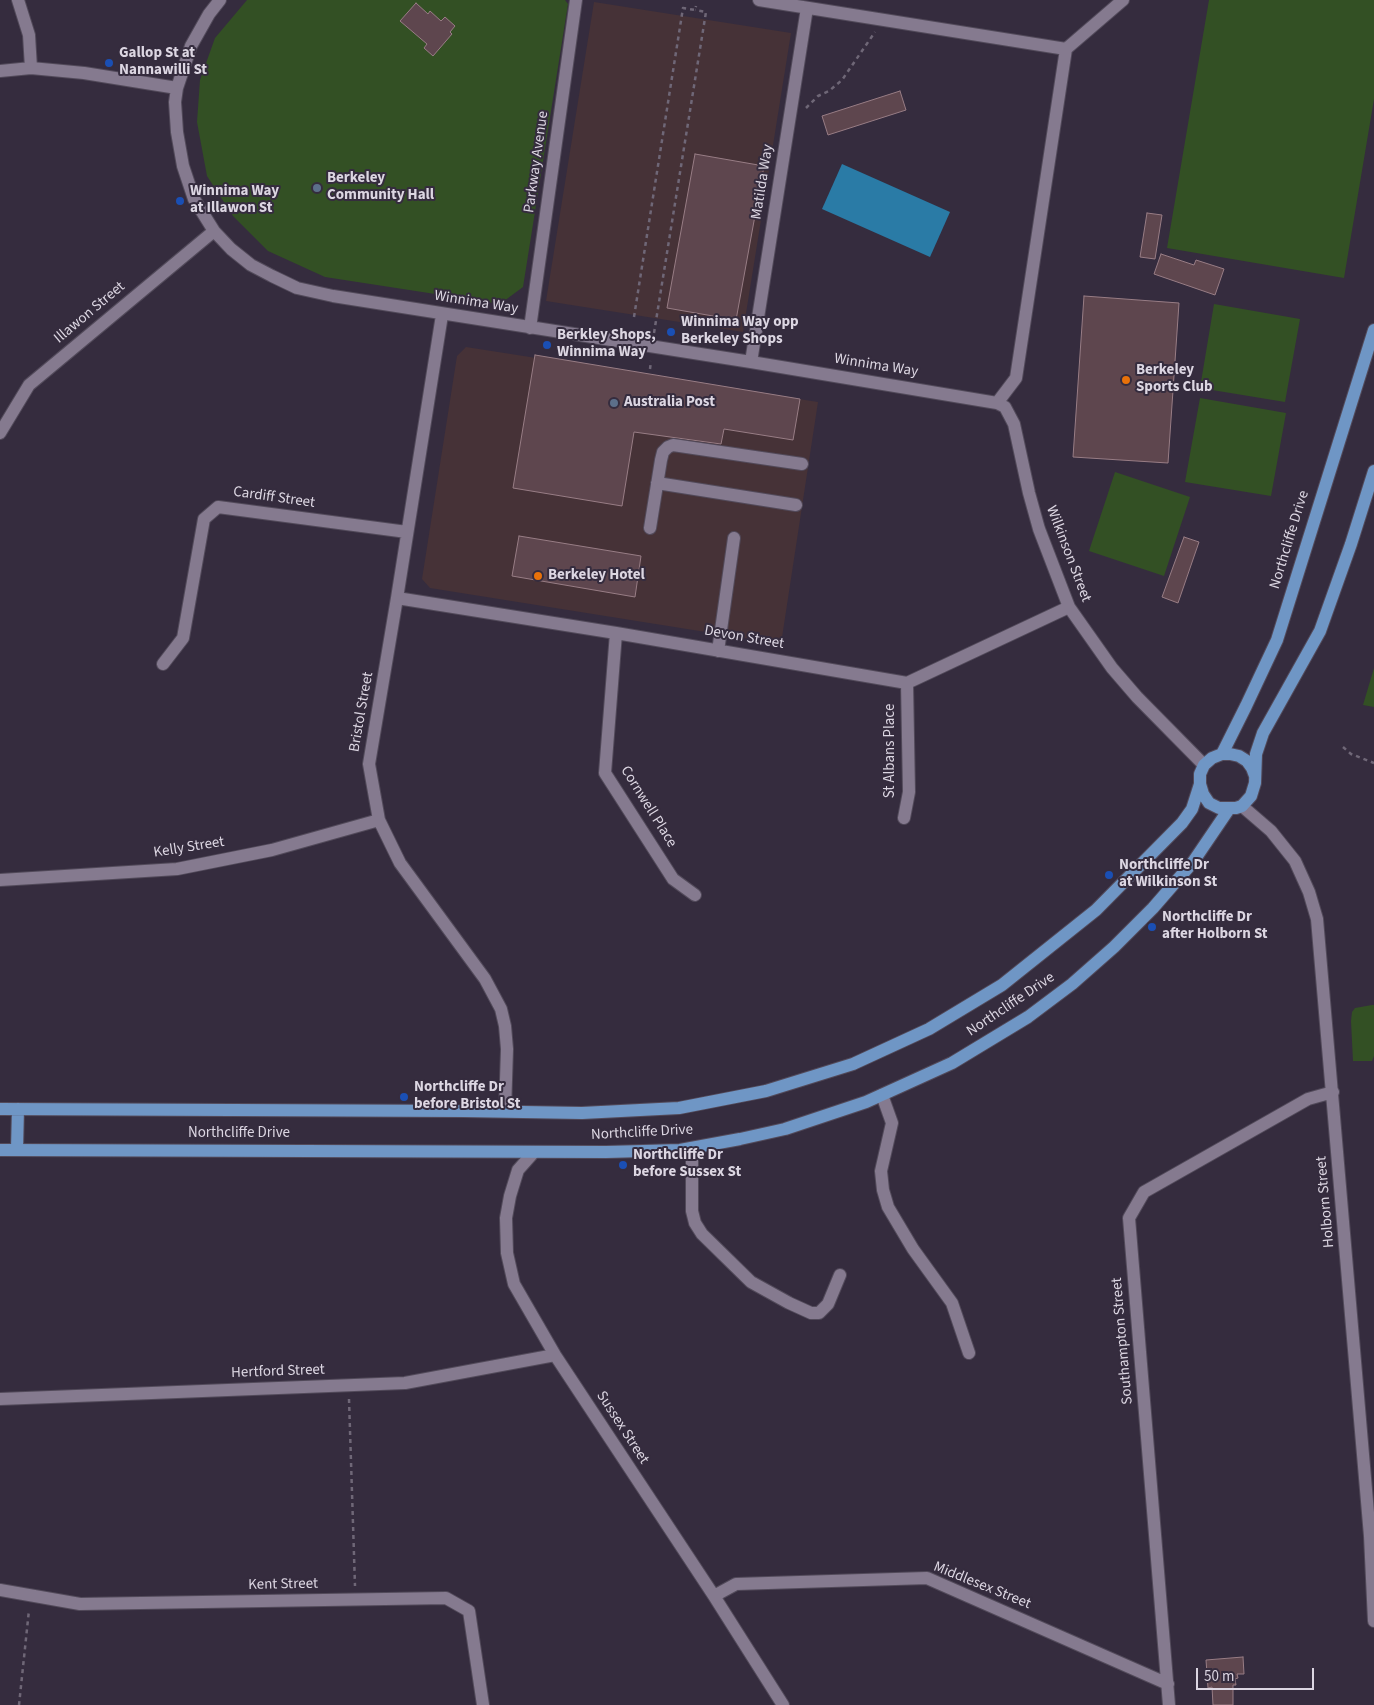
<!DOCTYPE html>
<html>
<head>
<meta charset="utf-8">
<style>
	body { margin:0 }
	#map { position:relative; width:1374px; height:1705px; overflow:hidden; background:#352c3e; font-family:"Source Sans 3",sans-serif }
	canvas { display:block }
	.scale { position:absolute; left:1196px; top:1668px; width:118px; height:22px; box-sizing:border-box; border:2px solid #dcd6e2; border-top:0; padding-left:6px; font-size:15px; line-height:18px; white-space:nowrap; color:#dcd6e2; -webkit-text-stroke:4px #352c3e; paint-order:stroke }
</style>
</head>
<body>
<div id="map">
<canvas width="1374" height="1705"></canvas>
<div class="scale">50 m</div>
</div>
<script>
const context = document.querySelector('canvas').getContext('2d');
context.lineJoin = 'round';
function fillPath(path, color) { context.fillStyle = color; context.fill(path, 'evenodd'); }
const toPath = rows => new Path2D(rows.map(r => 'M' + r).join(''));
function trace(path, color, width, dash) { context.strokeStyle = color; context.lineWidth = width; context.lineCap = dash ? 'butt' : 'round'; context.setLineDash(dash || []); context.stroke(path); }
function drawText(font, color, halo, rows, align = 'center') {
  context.font = font + ' "Source Sans 3",sans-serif'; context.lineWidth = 4; context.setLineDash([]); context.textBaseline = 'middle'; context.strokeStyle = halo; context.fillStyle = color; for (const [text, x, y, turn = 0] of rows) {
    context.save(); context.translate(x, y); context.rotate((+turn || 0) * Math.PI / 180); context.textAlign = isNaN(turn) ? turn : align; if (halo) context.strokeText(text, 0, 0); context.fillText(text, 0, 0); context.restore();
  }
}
const commercial = toPath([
	[594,2,791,33,743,332,546,301],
	[466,347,818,402,781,644,430,588,422,579,457,356]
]);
const green = toPath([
	[247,0,565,0,568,4,523,287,500,304,325,277,268,251,233,216,207,176,197,122,200,80,215,38],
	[1209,0,1374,0,1374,99,1344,278,1167,248],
	[1214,304,1300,319,1285,402,1200,388],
	[1200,398,1286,413,1271,496,1185,482],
	[1115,472,1190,497,1164,576,1089,551],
	[1374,668,1374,707,1363,705],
	[1372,1005,1374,1005,1374,1056,1372,1061,1353,1061,1351,1021,1352,1012,1355,1008]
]);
const water = toPath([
	[842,164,950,212,930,257,822,209]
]);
const building = toPath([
	[416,3,428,14,430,11,441,21,445,17,455,26,450,32,452,34,433,56,424,48,427,44,400,21,416,3],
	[900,91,906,110,828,135,822,116,900,91],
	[695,154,764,166,736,320,667,308,695,154],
	[1147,213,1162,215,1155,259,1140,257,1147,213],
	[1161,254,1194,265,1196,260,1224,269,1215,295,1154,274,1161,254],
	[1084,296,1179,303,1168,463,1073,457,1084,296],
	[535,355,800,399,793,440,724,429,721,444,634,432,622,506,513,488,535,355],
	[519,536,641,556,635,597,512,576,519,536],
	[1184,537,1199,542,1178,603,1162,597,1184,537],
	[1243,1657,1244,1674,1237,1674,1238,1678,1235,1679,1236,1685,1233,1685,1233,1705,1213,1705,1212,1687,1208,1688,1206,1660,1243,1657]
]);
const path = toPath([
	[806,108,818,96,829,91,842,80,875,32],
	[634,317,683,8,695,10,696,6],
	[654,333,706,12,695,10],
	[650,369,651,361],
	[1343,747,1351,754,1374,763],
	[349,1399,355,1586],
	[19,1705,29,1610]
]);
const minor = toPath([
	[18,0,29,35,31,68],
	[220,0,209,14,191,46,177,88,175,102,177,132,183,166,194,199,214,231,231,249,251,265,272,276,297,288,333,296,751,362,997,403,1005,407,1014,424,1029,493,1039,529,1069,607,1112,668,1137,697,1204,765],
	[759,0,1066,49],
	[1066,49,1123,0],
	[0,71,31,68,84,73,177,88],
	[442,315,397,598,369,764,379,820,400,863,485,979,501,1009,505,1026,507,1049,505,1111],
	[530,328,576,0],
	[751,362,807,8],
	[997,403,1016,378,1066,49],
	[0,433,29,385,214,231],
	[657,483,796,505],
	[650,528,661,460,663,452,668,447,673,445,802,464],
	[397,598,616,633,907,683,1069,607],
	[616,633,605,773,673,879,695,895],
	[718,651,734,538],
	[163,664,183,638,204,519,218,507,407,532],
	[1242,806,1271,831,1295,861,1309,892,1317,919,1370,1536,1374,1621],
	[904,818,909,792,907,683],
	[0,880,177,869,272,850,379,820],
	[882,1095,892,1123,881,1171,883,1190,888,1207,913,1249,952,1303,969,1353],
	[692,1148,692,1211,695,1223,702,1234,751,1282,789,1303,811,1313,819,1313,828,1304,840,1275],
	[534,1152,518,1170,510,1196,506,1218,507,1253,514,1284,555,1355,714,1596,783,1705],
	[0,1399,405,1383,555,1355],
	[0,1590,80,1604,446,1598,469,1611,483,1705],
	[714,1596,736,1584,927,1578,1168,1684],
	[1169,1705,1129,1218,1144,1192,1308,1099,1333,1092]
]);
const major = toPath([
	[1222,754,1246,706,1277,640,1374,330],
	[1255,776,1252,768,1247,761,1239,756,1230,754,1222,754,1212,758,1204,765,1200,774,1200,784,1203,794,1209,803,1219,808,1236,808,1242,806,1251,796,1255,783,1256,754,1263,733,1320,631,1351,544,1374,471],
	[0,1109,463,1111,582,1113,679,1108,766,1091,853,1064,929,1029,1002,985,1096,910,1182,823,1192,809,1200,784],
	[17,1149,18,1109],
	[0,1150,606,1152,680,1150,740,1139,785,1129,866,1102,952,1063,1028,1017,1072,984,1114,947,1153,908,1193,862,1229,809]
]);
const markers = [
	[109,63,5,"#1a4fb4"],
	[317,188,5,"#5c6f8a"],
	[180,201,5,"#1a4fb4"],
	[671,332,5,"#1a4fb4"],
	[547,345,5,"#1a4fb4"],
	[1126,380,5,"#e8710a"],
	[614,403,5,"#5c6f8a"],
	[538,576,5,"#e8710a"],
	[1109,875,5,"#1a4fb4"],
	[1152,927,5,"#1a4fb4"],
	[404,1097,5,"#1a4fb4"],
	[623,1165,5,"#1a4fb4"]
];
const poiNames = [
	["Gallop St at",119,54],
	["Nannawilli St",119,71],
	["Berkeley",327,179],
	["Community Hall",327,196],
	["Winnima Way",190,192],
	["at Illawon St",190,209],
	["Winnima Way opp",681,323],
	["Berkeley Shops",681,340],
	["Berkley Shops,",557,336],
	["Winnima Way",557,353],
	["Berkeley",1136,371],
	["Sports Club",1136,388],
	["Australia Post",624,403],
	["Berkeley Hotel",548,576],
	["Northcliffe Dr",1119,866],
	["at Wilkinson St",1119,883],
	["Northcliffe Dr",1162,918],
	["after Holborn St",1162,935],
	["Northcliffe Dr",414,1088],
	["before Bristol St",414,1105],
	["Northcliffe Dr",633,1156],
	["before Sussex St",633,1173]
];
const streetNames = [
	["Parkway Avenue",537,162,-82],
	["Matilda Way",763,182,-81],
	["Winnima Way",476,303,9],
	["Illawon Street",90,313,-40],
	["Winnima Way",876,366,9],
	["Cardiff Street",274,498,8],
	["Northcliffe Drive",1290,540,-73],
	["Wilkinson Street",1068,554,69],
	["Devon Street",744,638,10],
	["Bristol Street",362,712,-80],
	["St Albans Place",891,751,-90],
	["Cornwell Place",648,807,58],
	["Kelly Street",189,848,-9],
	["Northcliffe Drive",1011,1005,-34],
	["Northcliffe Drive",642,1133,-3],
	["Northcliffe Drive",239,1134],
	["Holborn Street",1326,1202,-95],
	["Southampton Street",1123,1341,-95],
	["Hertford Street",278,1372,-2],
	["Sussex Street",622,1428,57],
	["Kent Street",283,1585,-1],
	["Middlesex Street",982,1586,22]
];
fillPath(commercial, '#463237');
fillPath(green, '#335024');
fillPath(water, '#2a7ba6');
fillPath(building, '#5e464e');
trace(building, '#987d85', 1);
trace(minor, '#524a5a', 14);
trace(major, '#524a5a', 14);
trace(path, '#6f6777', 2.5, [4, 4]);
trace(minor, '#857a8f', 12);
trace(major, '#6f96c5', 12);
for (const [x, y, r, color] of markers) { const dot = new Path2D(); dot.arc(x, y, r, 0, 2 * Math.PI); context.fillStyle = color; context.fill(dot); trace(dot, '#352c3e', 2); }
drawText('bold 15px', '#dcd6e2', '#352c3e', poiNames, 'left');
drawText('15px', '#dcd6e2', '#352c3e', streetNames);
</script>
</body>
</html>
